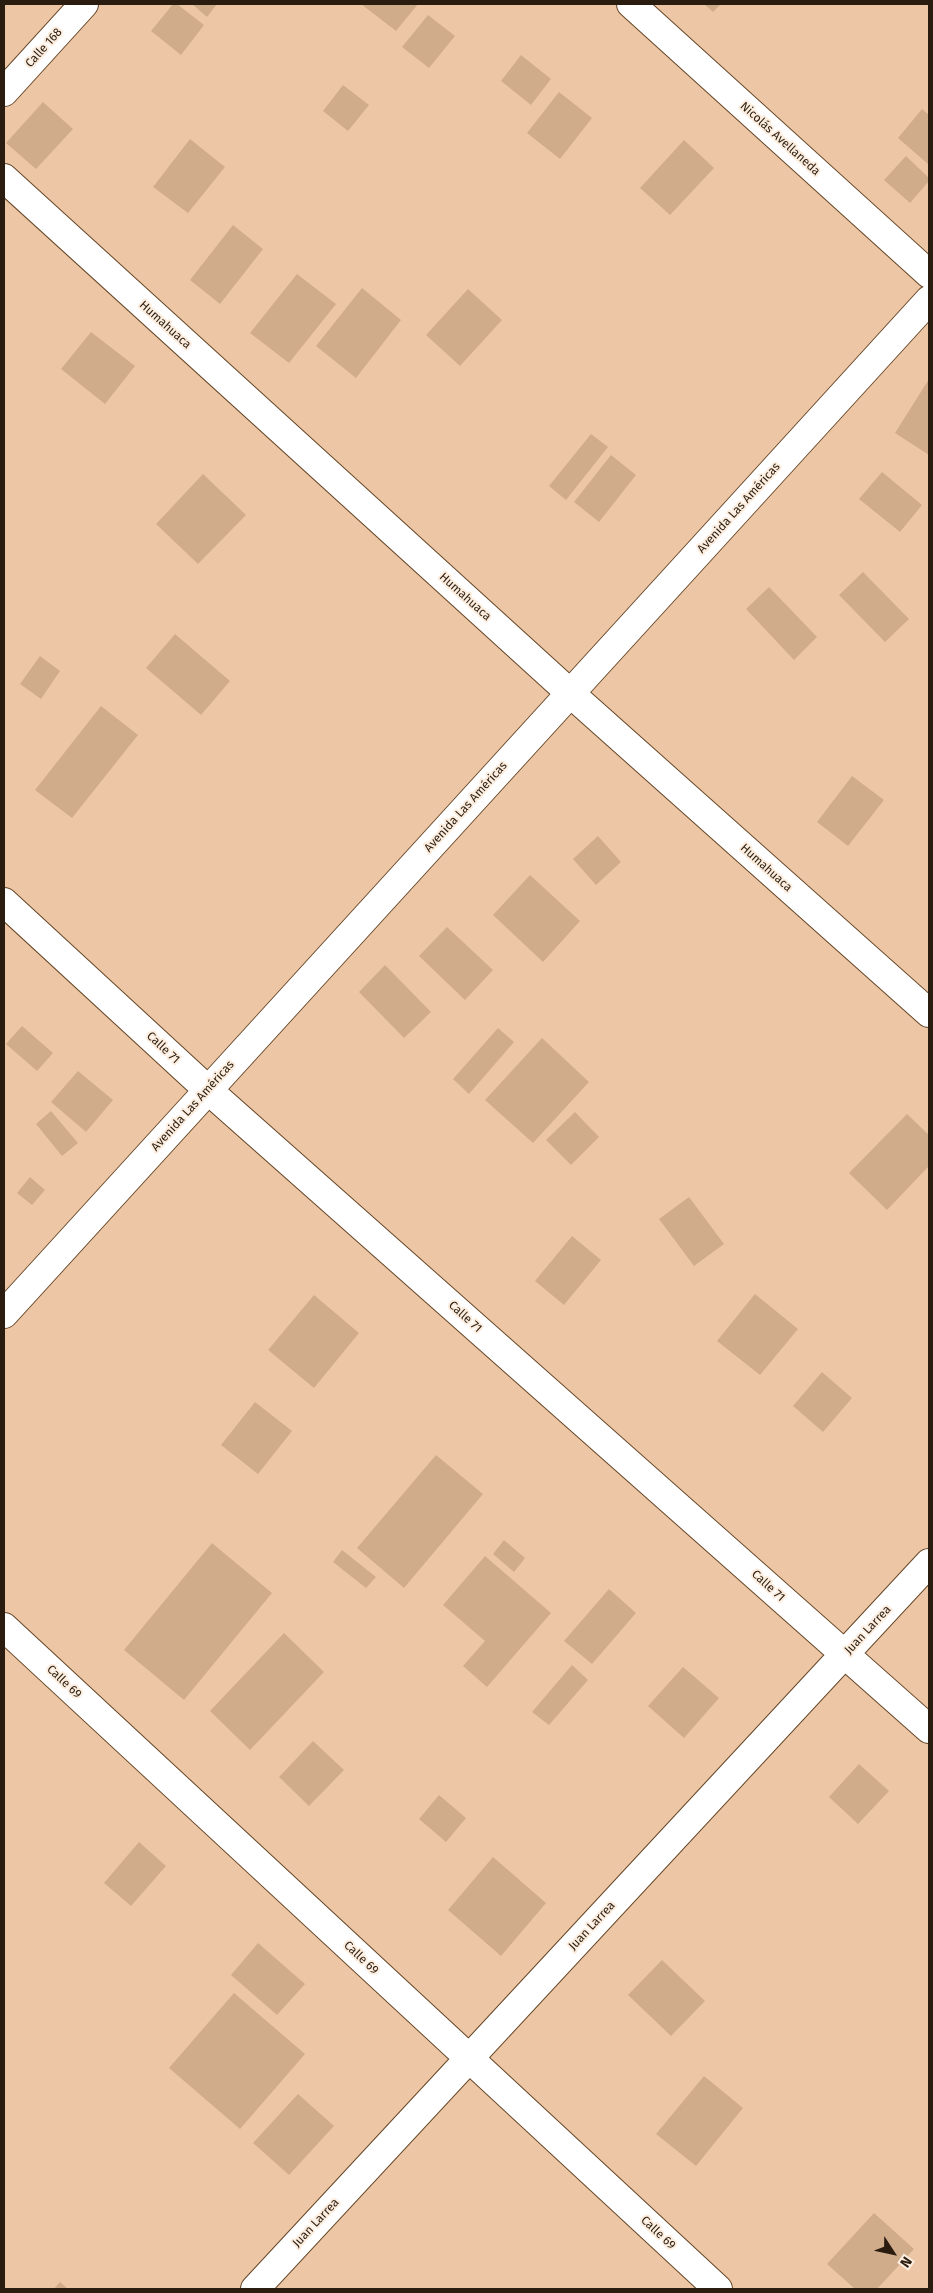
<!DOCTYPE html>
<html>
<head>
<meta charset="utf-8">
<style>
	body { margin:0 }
	#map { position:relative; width:933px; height:2293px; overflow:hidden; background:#edc7a5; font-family:"Fira Sans",sans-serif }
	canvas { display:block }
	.frame { position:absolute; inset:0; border:5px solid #2a1d0f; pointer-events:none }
	.north { position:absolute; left:868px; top:2228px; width:50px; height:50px; -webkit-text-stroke:4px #fceddf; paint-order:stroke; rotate:125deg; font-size:14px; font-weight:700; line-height:20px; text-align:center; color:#2a1d0f }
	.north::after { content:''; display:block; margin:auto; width:18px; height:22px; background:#2a1d0f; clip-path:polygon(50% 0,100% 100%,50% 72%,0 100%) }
</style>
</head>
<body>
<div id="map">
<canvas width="933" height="2293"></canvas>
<div class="frame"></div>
<div class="north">N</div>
</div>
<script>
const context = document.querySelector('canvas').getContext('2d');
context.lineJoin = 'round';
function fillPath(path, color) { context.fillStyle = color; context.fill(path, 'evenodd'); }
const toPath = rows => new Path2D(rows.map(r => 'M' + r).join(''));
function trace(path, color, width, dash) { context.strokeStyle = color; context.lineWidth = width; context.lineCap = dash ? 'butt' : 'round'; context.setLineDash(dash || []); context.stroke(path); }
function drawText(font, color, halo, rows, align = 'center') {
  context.font = font + ' "Fira Sans",sans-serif'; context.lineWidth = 4; context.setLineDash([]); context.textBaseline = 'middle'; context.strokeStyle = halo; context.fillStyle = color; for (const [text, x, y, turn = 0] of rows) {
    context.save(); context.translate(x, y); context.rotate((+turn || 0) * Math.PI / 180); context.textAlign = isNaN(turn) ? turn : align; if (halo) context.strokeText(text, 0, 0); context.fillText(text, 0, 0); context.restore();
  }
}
const building = toPath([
	[173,4,177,4,204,25,181,55,151,31],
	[192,4,217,4,207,17],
	[361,4,418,4,396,31],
	[704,4,721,4,713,12],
	[428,15,455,36,429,68,402,47],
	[521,55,551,79,531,105,501,81],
	[343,85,369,105,348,131,323,111],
	[559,92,592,118,560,159,527,133],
	[43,102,73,129,36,169,6,143],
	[922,109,929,115,929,165,898,138],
	[190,139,225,167,188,213,153,187],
	[684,140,714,168,670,215,640,188],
	[906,156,929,178,929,181,910,203,884,180],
	[233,225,263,249,220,304,190,280],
	[297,274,336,304,289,363,250,333],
	[362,288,401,320,356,378,316,346],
	[468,289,502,320,460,366,426,335],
	[91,332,135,366,105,404,61,369],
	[929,379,929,455,895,433],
	[591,434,608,447,566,500,549,486],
	[611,455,636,475,599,522,574,502],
	[882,472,922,505,900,532,859,499],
	[203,474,246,515,198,564,156,524],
	[863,572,909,619,885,642,839,595],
	[769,587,817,637,794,660,746,609],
	[175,634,230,681,201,715,146,668],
	[40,656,60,671,41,699,20,684],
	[101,706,138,735,72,818,35,790],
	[852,776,884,800,848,846,817,822],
	[598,836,621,862,596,885,573,859],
	[530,875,580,921,543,962,493,915],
	[447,927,493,970,465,1000,419,956],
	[385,965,431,1012,404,1038,359,992],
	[22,1026,53,1053,37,1071,6,1044],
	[498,1028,514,1042,469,1094,453,1079],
	[542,1038,589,1082,533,1143,485,1100],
	[78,1071,113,1100,86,1132,51,1102],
	[51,1111,78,1143,62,1156,36,1124],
	[575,1112,599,1137,571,1165,546,1140],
	[907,1114,929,1135,929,1166,887,1210,849,1173],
	[30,1177,45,1190,32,1205,17,1193],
	[689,1197,724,1244,694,1266,659,1219],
	[572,1236,601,1260,564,1305,535,1281],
	[755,1294,798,1329,760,1375,717,1341],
	[314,1295,359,1333,314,1388,268,1350],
	[822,1372,852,1398,823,1432,793,1406],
	[255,1402,292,1431,258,1474,221,1445],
	[436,1455,483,1494,404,1588,357,1548],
	[504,1540,525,1558,514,1572,493,1554],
	[212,1543,272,1593,184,1700,124,1650],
	[342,1550,376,1577,366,1588,333,1562],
	[485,1556,551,1613,487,1687,463,1666,485,1641,443,1605],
	[609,1589,636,1613,592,1664,564,1641],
	[284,1633,324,1672,250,1750,210,1711],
	[572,1665,588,1680,549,1725,532,1712],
	[683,1667,719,1698,684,1738,648,1706],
	[313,1741,344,1770,309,1806,279,1777],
	[859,1764,889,1791,858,1824,829,1797],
	[439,1795,466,1818,446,1842,419,1819],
	[139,1842,166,1866,131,1906,104,1883],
	[493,1857,546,1903,501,1956,448,1910],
	[258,1943,305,1984,277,2015,231,1975],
	[662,1960,705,2001,671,2036,628,1995],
	[234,1993,305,2054,240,2129,169,2068],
	[704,2076,743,2108,696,2166,656,2134],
	[298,2094,334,2126,289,2175,253,2143],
	[874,2213,914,2249,877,2289,855,2289,827,2264],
	[60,2282,68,2289,54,2289]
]);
const street = toPath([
	[631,4,929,274],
	[4,92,84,4],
	[4,178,570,693,929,1013],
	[4,902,208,1090,929,1729],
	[4,1627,718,2289],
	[255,2289,929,1563]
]);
const secondary = toPath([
	[4,1314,929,300]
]);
const streetNames = [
	["Calle 168",44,48,-48],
	["Nicolás Avellaneda",780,139,42],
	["Humahuaca",165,325,42],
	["Avenida Las Américas",739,508,-48],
	["Humahuaca",465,597,42],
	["Avenida Las Américas",466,807,-48],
	["Humahuaca",766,868,42],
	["Calle 71",163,1048,43],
	["Avenida Las Américas",193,1106,-48],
	["Calle 71",465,1317,42],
	["Calle 71",768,1586,42],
	["Juan Larrea",868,1630,-47],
	["Calle 69",64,1682,43],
	["Juan Larrea",592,1926,-47],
	["Calle 69",361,1958,43],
	["Juan Larrea",316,2223,-47],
	["Calle 69",658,2233,43]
];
fillPath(building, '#d1ac8b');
trace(street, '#654627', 30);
trace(secondary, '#654627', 30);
trace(street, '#fff', 28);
trace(secondary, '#fff', 28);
drawText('12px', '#2a1d0f', '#fceddf', streetNames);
</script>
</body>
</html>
